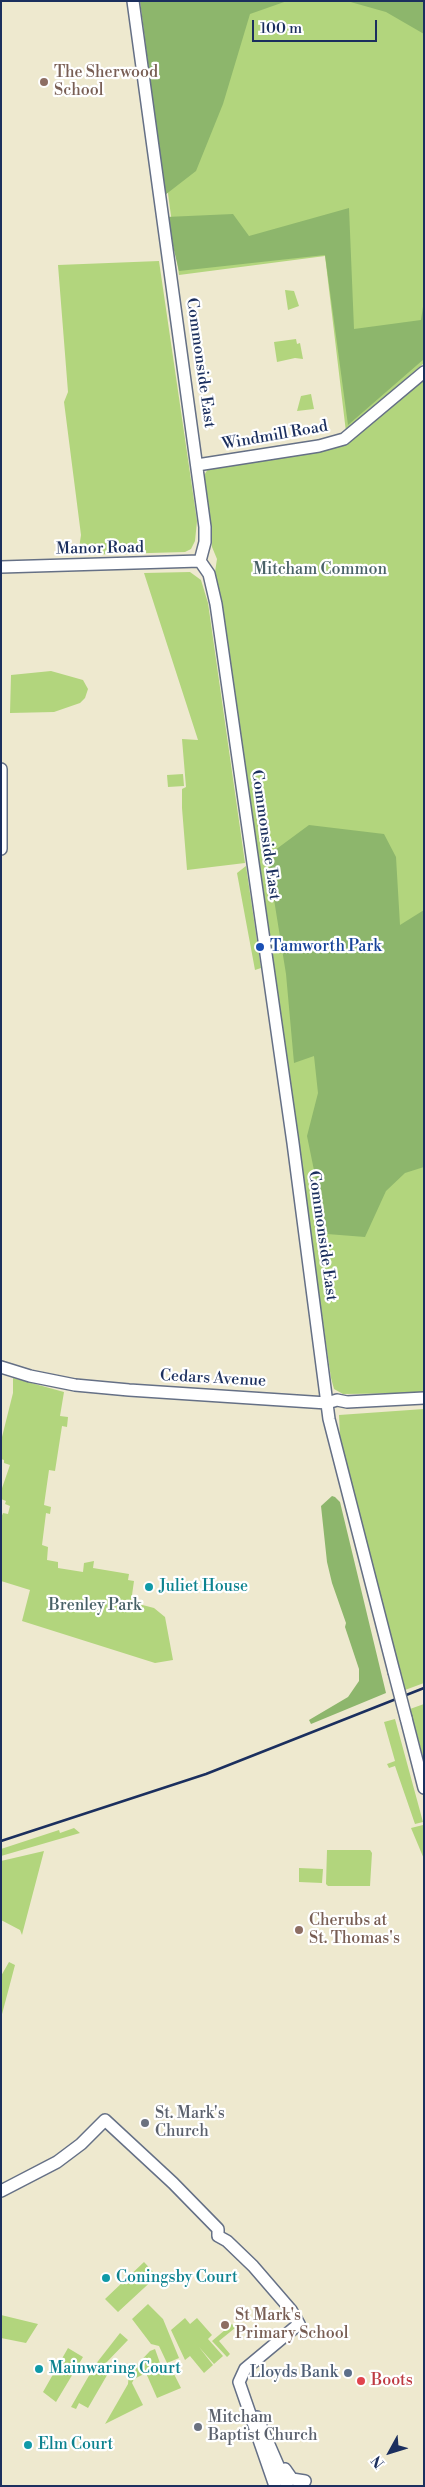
<!DOCTYPE html>
<html>
<head>
<meta charset="utf-8">
<style>
	body { margin:0 }
	#map { position:relative; width:425px; height:2487px; overflow:hidden; background:#eee9cf; font-family:"Libre Bodoni",serif }
	canvas { display:block }
	.frame { position:absolute; inset:0; border:2px solid #1b2f5e; pointer-events:none }
	.north { position:absolute; left:365px; top:2427px; width:50px; height:50px; -webkit-text-stroke:4px #fff; paint-order:stroke; rotate:231deg; font-size:14px; font-weight:700; line-height:20px; text-align:center; color:#1b2f5e }
	.north::after { content:''; display:block; margin:auto; width:18px; height:22px; background:#1b2f5e; clip-path:polygon(50% 0,100% 100%,50% 72%,0 100%) }
	.scale { position:absolute; left:252px; top:20px; width:125px; height:22px; box-sizing:border-box; border:2px solid #1b2f5e; border-top:0; padding-left:6px; font-size:15px; line-height:18px; white-space:nowrap; color:#1b2f5e; -webkit-text-stroke:4px #fff; paint-order:stroke }
</style>
</head>
<body>
<div id="map">
<canvas width="425" height="2487"></canvas>
<div class="frame"></div>
<div class="north">N</div>
<div class="scale">100 m</div>
</div>
<script>
const context = document.querySelector('canvas').getContext('2d');
context.lineJoin = 'round';
function fillPath(path, color) { context.fillStyle = color; context.fill(path, 'evenodd'); }
const toPath = rows => new Path2D(rows.map(r => 'M' + r).join(''));
function trace(path, color, width, dash) { context.strokeStyle = color; context.lineWidth = width; context.lineCap = dash ? 'butt' : 'round'; context.setLineDash(dash || []); context.stroke(path); }
function drawText(font, color, halo, rows, align = 'center') {
  context.font = font + ' "Libre Bodoni",serif'; context.lineWidth = 4.5; context.setLineDash([]); context.textBaseline = 'middle'; context.strokeStyle = halo; context.fillStyle = color; for (const [text, x, y, turn = 0] of rows) {
    context.save(); context.translate(x, y); context.rotate((+turn || 0) * Math.PI / 180); context.textAlign = isNaN(turn) ? turn : align; if (halo) context.strokeText(text, 0, 0); context.fillText(text, 0, 0); context.restore();
  }
}
const green = toPath([
	[142,1,424,1,424,363,346,432,325,256,179,275],
	[159,261,197,521,195,541,191,549,185,552,78,555,81,535,64,402,68,392,58,265],
	[285,290,294,291,299,306,288,310],
	[296,339,297,344,300,343,303,359,295,358,277,362,274,342],
	[424,376,424,1393,343,1394,334,1389,331,1378,215,572,217,559,212,547,203,477,208,469,325,449],
	[311,394,314,409,297,411,301,396],
	[190,572,201,580,208,603,245,863,187,870,182,808,182,789,186,787,182,739,198,740,144,573],
	[51,671,83,680,88,689,85,698,80,703,54,712,10,713,11,675],
	[183,774,184,786,168,787,167,775],
	[246,866,261,968,255,970,237,873],
	[13,1378,64,1392,60,1416,68,1417,67,1427,62,1426,55,1471,49,1470,44,1505,51,1507,50,1514,46,1513,42,1545,48,1547,47,1560,58,1562,58,1568,83,1572,84,1563,94,1561,93,1568,129,1574,128,1580,134,1581,131,1602,154,1608,165,1617,173,1660,155,1663,22,1621,30,1590,1,1581,1,1518,3,1513,8,1514,10,1506,5,1504,6,1501,1,1499,1,1491,10,1465,4,1463,4,1460,1,1459,1,1441,13,1393],
	[424,1409,424,1683,405,1690,340,1437,339,1415],
	[424,1704,424,1760,410,1709],
	[395,1719,423,1822,415,1824,395,1766,389,1768,387,1764,395,1761,384,1722],
	[423,1825,424,1827,424,1859,411,1828],
	[74,1828,80,1833,1,1856,1,1849,59,1830,60,1833],
	[327,1850,370,1850,372,1853,370,1886,328,1886,326,1884],
	[44,1851,23,1931,22,1935,20,1930,1,1920,1,1861],
	[299,1868,323,1869,322,1883,299,1882],
	[9,1962,15,1965,1,2018,1,1976],
	[144,2262,157,2276,118,2312,105,2299],
	[148,2304,163,2319,179,2358,167,2363,159,2346,151,2344,132,2319],
	[1,2315,38,2324,26,2343,1,2338],
	[185,2318,190,2324,197,2318,212,2335,208,2339,223,2356,214,2364,199,2347,213,2365,204,2373,190,2356,185,2360,171,2330],
	[232,2324,235,2328,219,2341,230,2354,227,2357,212,2341],
	[120,2333,128,2340,104,2365,110,2370,88,2408,79,2403,76,2409,71,2407,95,2365],
	[68,2348,83,2357,56,2402,43,2392],
	[155,2349,160,2363,173,2372,181,2388,157,2398,146,2373,134,2379,132,2383,143,2405,105,2424,128,2384,129,2373,150,2351]
]);
const forest = toPath([
	[140,1,287,1,250,14,223,104,196,171,165,195],
	[347,1,424,1,424,34,386,12],
	[349,208,354,329,421,320,424,300,424,359,348,425,325,255,179,271,166,217,233,214,249,236],
	[309,825,384,834,396,857,400,925,424,910,424,1167,405,1173,386,1191,365,1237,327,1234,307,1136,318,1093,314,1056,294,1063,286,974,267,856],
	[332,1496,335,1497,340,1502,386,1693,311,1724,309,1720,348,1697,359,1681,359,1669,345,1627,346,1623,332,1583,327,1562,321,1506]
]);
const secondary = toPath([
	[133,1,205,527,205,542,200,561],
	[197,465,319,446,344,439,424,372],
	[200,561,209,574,216,604,293,1143,329,1419,394,1672],
	[1,567,200,561],
	[1,769,1,849],
	[1,1367,30,1376,75,1385,129,1390,327,1403,337,1400,347,1402,424,1398],
	[406,1718,424,1788],
	[1,2191,57,2162,81,2144,105,2120,173,2183,218,2229,218,2236,227,2241,253,2266,291,2310,299,2324,245,2369,239,2382,275,2486],
	[257,2417,287,2486],
	[285,2469,292,2479,305,2481]
]);
const rail = toPath([
	[1,1841,206,1774,424,1688]
]);
const secondaryBridge = toPath([
	[394,1672,406,1718]
]);
const markers = [
	[44,82,5,"#8d6e63"],
	[260,947,5,"#1a4fb4"],
	[149,1587,5,"#0f9aa8"],
	[299,1930,5,"#8d6e63"],
	[145,2123,5,"#6b7280"],
	[106,2278,5,"#0f9aa8"],
	[225,2325,5,"#8d6e63"],
	[39,2369,5,"#0f9aa8"],
	[348,2373,5,"#5c6f8a"],
	[361,2381,5,"#e0444e"],
	[198,2427,5,"#6b7280"],
	[28,2445,5,"#0f9aa8"]
];
const educationNames = [
	["The Sherwood",54,73],
	["School",54,91],
	["Cherubs at",309,1921],
	["St. Thomas's",309,1939],
	["St Mark's",235,2316],
	["Primary School",235,2334]
];
const streetNames = [
	["Commonside East",200,363,82],
	["Windmill Road",275,436,-10],
	["Manor Road",100,549,-1],
	["Commonside East",265,835,82],
	["Commonside East",322,1236,82],
	["Cedars Avenue",213,1379,3]
];
const parkNames = [
	["Mitcham Common",320,570],
	["Brenley Park",95,1606]
];
const transitNames = [
	["Tamworth Park",270,947]
];
const cultureNames = [
	["Juliet House",159,1587],
	["Coningsby Court",116,2278],
	["Mainwaring Court",49,2369],
	["Elm Court",38,2445]
];
const worshipNames = [
	["St. Mark's",155,2114],
	["Church",155,2132],
	["Mitcham",208,2418],
	["Baptist Church",208,2436]
];
const serviceNames = [
	["Lloyds Bank",338,2373]
];
const healthNames = [
	["Boots",371,2381]
];
fillPath(green, '#b2d57d');
fillPath(forest, '#8db66c');
trace(secondary, '#657086', 14);
trace(secondary, '#fff', 11);
trace(rail, '#1b2f5e', 2.5);
trace(secondaryBridge, '#657086', 14, []);
trace(secondaryBridge, '#fff', 11);
for (const [x, y, r, color] of markers) { const dot = new Path2D(); dot.arc(x, y, r, 0, 2 * Math.PI); context.fillStyle = color; context.fill(dot); trace(dot, '#fff', 2); }
drawText('16px', '#785e54', '#fff', educationNames, 'left');
drawText('16px', '#1b2f5e', '#fff', streetNames);
drawText('16px', '#486167', '#fff', parkNames);
drawText('16px', '#164399', '#fff', transitNames, 'left');
drawText('16px', '#0d838f', '#fff', cultureNames, 'left');
drawText('16px', '#5b616d', '#fff', worshipNames, 'left');
drawText('16px', '#4e5e75', '#fff', serviceNames, 'right');
drawText('16px', '#be3a42', '#fff', healthNames, 'left');
</script>
</body>
</html>
